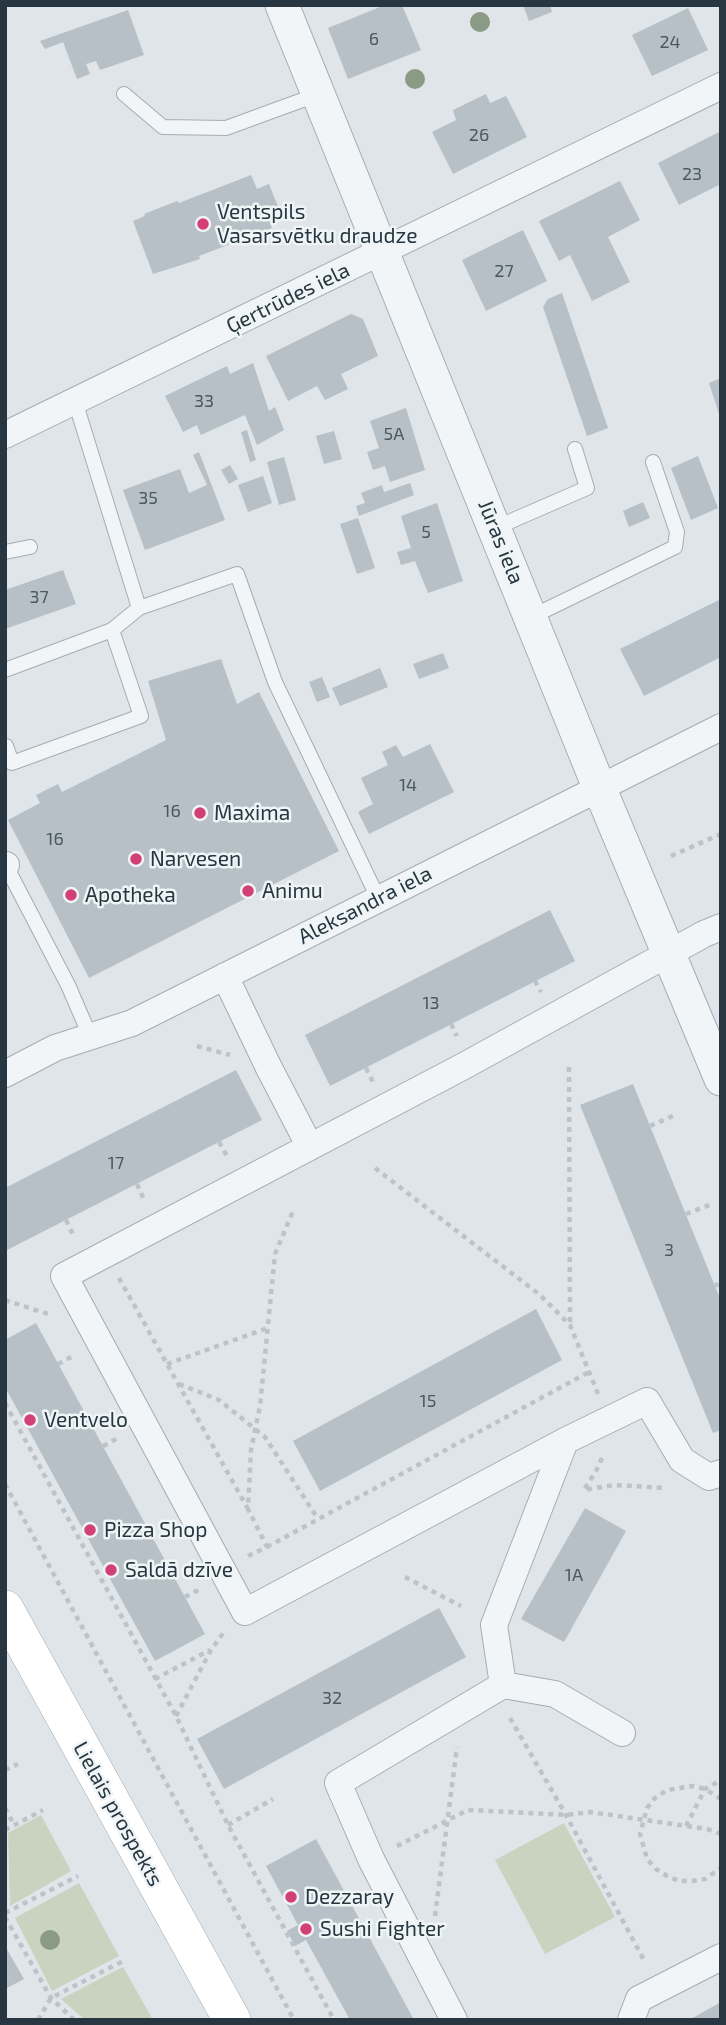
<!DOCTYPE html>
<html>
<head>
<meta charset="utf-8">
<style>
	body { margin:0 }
	#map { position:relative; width:726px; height:2025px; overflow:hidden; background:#dfe5e9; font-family:"Exo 2",sans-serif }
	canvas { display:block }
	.frame { position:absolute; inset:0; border:7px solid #273641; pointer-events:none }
</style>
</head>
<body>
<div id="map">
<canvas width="726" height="2025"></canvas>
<div class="frame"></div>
</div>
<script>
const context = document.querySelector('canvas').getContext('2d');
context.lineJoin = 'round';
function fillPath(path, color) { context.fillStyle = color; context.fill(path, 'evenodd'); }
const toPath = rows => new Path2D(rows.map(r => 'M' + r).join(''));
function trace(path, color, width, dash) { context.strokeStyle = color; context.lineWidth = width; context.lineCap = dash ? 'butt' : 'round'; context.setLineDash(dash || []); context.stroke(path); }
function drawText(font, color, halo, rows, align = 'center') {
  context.font = font + ' "Exo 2",sans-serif'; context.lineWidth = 5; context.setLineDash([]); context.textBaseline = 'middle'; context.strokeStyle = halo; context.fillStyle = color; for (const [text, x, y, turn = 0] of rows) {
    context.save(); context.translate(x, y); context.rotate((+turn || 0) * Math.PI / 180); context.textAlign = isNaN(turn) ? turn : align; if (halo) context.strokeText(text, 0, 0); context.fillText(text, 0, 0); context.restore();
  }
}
const green = toPath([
	[41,1815,71,1871,10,1906,8,1833],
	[564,1823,615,1917,545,1954,495,1860],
	[79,1883,119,1956,52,1991,15,1918],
	[123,1967,153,2020,85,2020,61,1999]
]);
const building = toPath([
	[385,5,402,5,421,50,348,79,328,28],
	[523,5,550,5,552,12,529,21],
	[688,8,708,50,652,76,632,35],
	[128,10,144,55,100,70,96,61,86,64,90,74,77,79,63,42,45,49,40,41],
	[486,94,490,103,506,96,527,137,453,174,432,132,456,120,453,110],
	[721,131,721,188,719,185,679,205,658,163],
	[251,175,257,189,269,184,279,209,267,214,272,228,199,256,200,259,153,274,133,221,145,216,144,214,177,201,179,203],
	[620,181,640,220,608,237,630,282,592,301,570,255,559,261,539,221],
	[523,230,547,281,486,311,462,260],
	[562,293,608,428,587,436,543,307,548,299],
	[351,314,363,319,378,356,341,374,348,389,325,400,317,386,288,401,266,356],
	[253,363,269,411,275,407,284,430,257,445,245,415,201,435,197,425,183,432,165,396,227,366,230,374],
	[721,378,721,417,720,417,709,383],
	[406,408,425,470,390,482,385,466,373,470,367,452,379,448,370,421],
	[247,430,256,460,250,462,241,432],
	[334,431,342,459,324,464,316,436],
	[199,452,225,520,145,550,123,490,180,469,189,493,207,485,193,455],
	[698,456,718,508,691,520,671,468],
	[284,457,296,500,279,505,267,462],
	[230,465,238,479,229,484,221,470],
	[263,476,272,503,248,512,238,485],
	[410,483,414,495,359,516,356,506,365,503,361,493,382,485,384,492],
	[643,502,650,518,629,527,623,511],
	[437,503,463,581,428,593,415,561,401,565,397,552,411,548,401,516],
	[358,518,375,568,357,574,340,524],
	[63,570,76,604,5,629,5,590],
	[721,599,721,657,644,696,620,649],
	[443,653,449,668,419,679,413,664],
	[221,659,237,704,259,692,339,851,89,978,8,820,40,803,36,795,58,784,62,792,166,740,148,681],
	[380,668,388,687,340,706,332,688],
	[322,677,330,697,317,702,309,682],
	[430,744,454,792,369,834,358,812,373,804,361,778,388,765,382,752,396,745,403,757],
	[550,910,575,961,330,1086,305,1035],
	[236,1070,262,1120,5,1251,5,1188],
	[633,1084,721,1301,721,1430,713,1433,580,1105],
	[536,1309,562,1360,320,1491,293,1441],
	[36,1323,205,1634,155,1661,5,1387,5,1340],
	[585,1508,626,1531,564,1642,521,1619],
	[439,1608,466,1657,224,1789,197,1739],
	[316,1839,414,2020,350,2020,306,1940,295,1946,287,1931,298,1925,266,1866],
	[5,1946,24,1979,5,1989],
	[721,2002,721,2020,689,2020]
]);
const path = toPath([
	[671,856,721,834],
	[535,981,541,992],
	[451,1024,457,1036],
	[197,1046,230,1055],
	[569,1067,570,1325],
	[366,1068,373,1082],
	[650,1126,675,1115],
	[219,1142,227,1156],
	[375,1168,540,1295,570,1325,598,1394],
	[137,1184,145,1202],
	[686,1214,712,1204],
	[66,1220,74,1237],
	[119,1278,248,1509],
	[714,1286,721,1283],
	[5,1300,51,1315],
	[58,1364,73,1356],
	[167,1364,268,1328],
	[179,1384,219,1400,265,1437,318,1519],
	[5,1403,176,1716,228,1825,334,2020],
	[103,1446,118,1438],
	[602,1458,596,1471,584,1490,614,1485,666,1488],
	[5,1484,294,2020],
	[267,1547,589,1372],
	[248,1556,267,1547,248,1509,251,1450,260,1406,275,1254,293,1211],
	[405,1577,461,1606],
	[185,1597,200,1589],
	[155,1679,210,1650],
	[176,1716,211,1650,224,1632],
	[510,1718,566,1815,645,1962],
	[5,1770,18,1764],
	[721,1799,705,1789,693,1786,667,1790,655,1798,647,1808,640,1834,647,1859,656,1869,667,1876,679,1881,692,1881,705,1879,721,1868],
	[5,1808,14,1825],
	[228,1825,273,1799],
	[686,1826,705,1789,721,1780],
	[5,1830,43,1810],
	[397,1846,468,1810,566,1815,590,1812,707,1829,721,1834],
	[5,1913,78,1876],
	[435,1916,457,1747],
	[5,1917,51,1998,74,2020],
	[38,2020,51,1998,125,1960]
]);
const service = toPath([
	[124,94,163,127,226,128,319,94],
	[75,401,139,608,237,574,275,682,378,898],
	[495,528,587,488,575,449],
	[5,552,30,547],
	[531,617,675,547,677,532,653,462],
	[5,670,112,630,139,608],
	[6,746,12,763,141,716,112,630],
	[5,864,68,985,90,1036]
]);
const minor = toPath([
	[5,435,721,86],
	[5,866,6,865],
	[721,927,704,934,462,1067,64,1276,245,1612,565,1441,647,1401,682,1460,709,1477,721,1473],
	[225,976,268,1066,310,1147],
	[5,1074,55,1048,132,1023,721,727],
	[503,1685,555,1694,622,1733],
	[454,2020,371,1859,338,1783,503,1685,494,1625,565,1441],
	[631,2020,639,1999,721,1957]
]);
const tertiary = toPath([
	[282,5,599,787,721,1079]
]);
const secondary = toPath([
	[5,1609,232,2020]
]);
const trees = [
	[480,22],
	[415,79],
	[50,1940]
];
const markers = [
	[203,224,7,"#d34076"],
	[200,813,7,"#d34076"],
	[136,859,7,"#d34076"],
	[248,891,7,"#d34076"],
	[71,895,7,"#d34076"],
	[30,1420,7,"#d34076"],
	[90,1530,7,"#d34076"],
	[111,1570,7,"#d34076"],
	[291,1897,7,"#d34076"],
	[306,1929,7,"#d34076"]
];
const numberNames = [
	["6",374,39],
	["24",670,42],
	["26",479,135],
	["23",692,174],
	["27",504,271],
	["33",204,401],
	["5A",394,434],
	["35",148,498],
	["5",426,532],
	["37",39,597],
	["14",408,785],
	["16",172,811],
	["16",55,839],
	["13",431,1003],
	["17",116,1163],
	["3",669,1250],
	["15",428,1401],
	["1A",574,1575],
	["32",332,1698]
];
const poiNames = [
	["Ventspils",217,212],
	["Vasarsvētku draudze",217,236],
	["Maxima",214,813],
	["Narvesen",150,859],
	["Animu",262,891],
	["Apotheka",85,895],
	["Ventvelo",44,1420],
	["Pizza Shop",104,1530],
	["Saldā dzīve",125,1570],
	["Dezzaray",305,1897],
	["Sushi Fighter",320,1929]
];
const streetNames = [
	["Ģertrūdes iela",288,298,-26],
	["Jūras iela",501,542,68],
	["Aleksandra iela",365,905,-27],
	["Lielais prospekts",118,1814,61]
];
fillPath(green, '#c9d3c0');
fillPath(building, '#b6c0c6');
trace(service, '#a4adb3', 16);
trace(minor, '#a4adb3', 28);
trace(tertiary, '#a4adb3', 35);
trace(secondary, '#a4adb3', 38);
trace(path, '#bdc3c8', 4.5, [5, 5]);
trace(service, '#f2f5f7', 14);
trace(minor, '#f2f5f7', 26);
trace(tertiary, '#f2f5f7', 33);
trace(secondary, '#fff', 37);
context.fillStyle = '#8a9a85';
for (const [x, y] of trees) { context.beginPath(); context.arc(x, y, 10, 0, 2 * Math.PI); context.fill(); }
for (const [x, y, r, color] of markers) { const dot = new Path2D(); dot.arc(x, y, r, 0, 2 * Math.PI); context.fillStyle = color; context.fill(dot); trace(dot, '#eff4f6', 2.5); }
drawText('18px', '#4b5862', null, numberNames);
drawText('21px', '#273641', '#eff4f6', poiNames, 'left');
drawText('21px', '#273641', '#eff4f6', streetNames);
</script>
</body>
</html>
